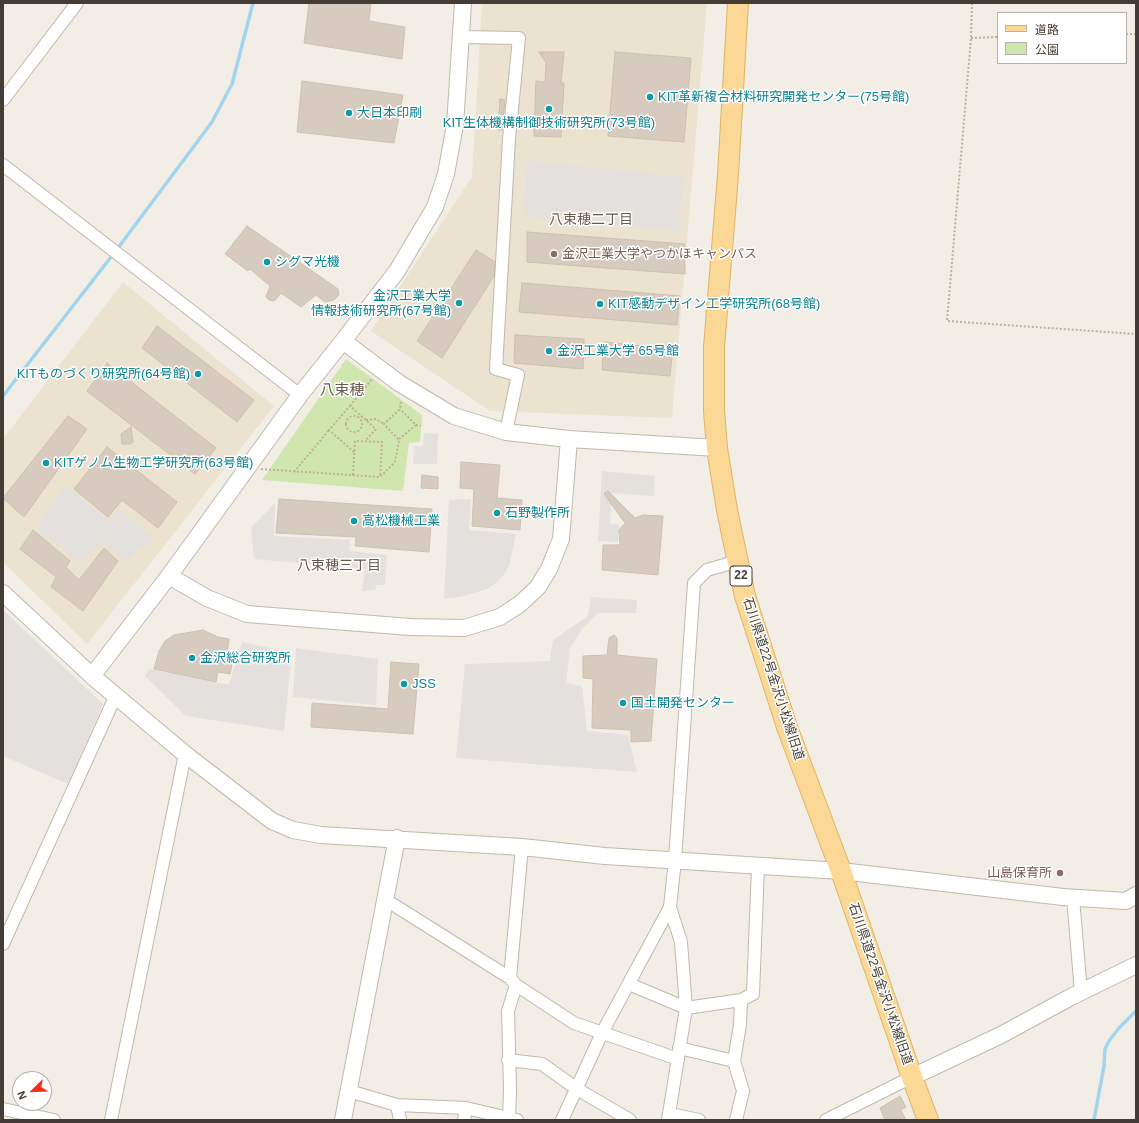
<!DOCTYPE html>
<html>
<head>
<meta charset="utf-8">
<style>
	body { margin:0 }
	#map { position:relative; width:1139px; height:1123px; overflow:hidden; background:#f2eee5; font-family:Helvetica,"Noto Sans JP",sans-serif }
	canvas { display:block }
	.frame { position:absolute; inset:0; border:4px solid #443d35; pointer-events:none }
	.legend { position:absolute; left:997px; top:12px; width:130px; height:52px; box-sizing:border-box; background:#fff; border:1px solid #b4b1ae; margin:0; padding:5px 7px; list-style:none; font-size:12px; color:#443d35 }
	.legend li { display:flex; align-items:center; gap:8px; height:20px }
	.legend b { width:20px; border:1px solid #b4b1ae }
	.north { position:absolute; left:12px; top:1071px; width:40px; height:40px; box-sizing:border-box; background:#fff; border:1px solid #b4b1ae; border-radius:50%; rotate:247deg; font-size:11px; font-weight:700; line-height:16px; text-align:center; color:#443d35 }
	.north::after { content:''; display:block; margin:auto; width:14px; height:18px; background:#f32e1b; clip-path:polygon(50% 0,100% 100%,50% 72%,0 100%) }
</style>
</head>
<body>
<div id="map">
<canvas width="1139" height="1123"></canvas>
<div class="frame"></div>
<ul class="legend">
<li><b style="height:5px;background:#fbd896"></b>道路</li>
<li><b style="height:11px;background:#d0e6af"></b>公園</li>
</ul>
<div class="north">N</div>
</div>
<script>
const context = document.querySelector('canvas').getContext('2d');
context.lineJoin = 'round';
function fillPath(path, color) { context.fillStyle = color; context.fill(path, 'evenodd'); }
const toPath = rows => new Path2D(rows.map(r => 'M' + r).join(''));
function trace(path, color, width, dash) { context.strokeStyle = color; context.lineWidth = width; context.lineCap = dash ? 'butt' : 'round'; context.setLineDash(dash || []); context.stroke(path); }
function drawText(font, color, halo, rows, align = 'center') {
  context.font = font + ' Helvetica,"Noto Sans JP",sans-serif'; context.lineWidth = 3; context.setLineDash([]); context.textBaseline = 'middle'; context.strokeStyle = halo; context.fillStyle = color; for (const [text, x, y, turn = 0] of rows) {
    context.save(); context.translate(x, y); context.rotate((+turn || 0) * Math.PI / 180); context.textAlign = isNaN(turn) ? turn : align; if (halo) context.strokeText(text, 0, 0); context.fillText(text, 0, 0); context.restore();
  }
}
const education = toPath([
	[482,3,707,3,672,418,490,411,371,331,472,177],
	[123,282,274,406,87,644,3,562,3,439]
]);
const green = toPath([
	[346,359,422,415,420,442,409,443,403,491,262,480]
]);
const parking = toPath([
	[527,161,683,177,679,231,525,216],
	[424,433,438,434,437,464,413,464,414,446,423,446],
	[602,471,655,476,654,496,612,493,610,524,619,524,618,542,598,541],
	[65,486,109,521,118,509,153,538,126,561,101,541,79,563,37,527],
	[471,499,469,530,516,534,509,566,501,579,487,589,460,597,444,599,449,500],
	[275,503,274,536,350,540,349,551,387,555,385,585,377,585,375,590,362,591,365,569,254,559,251,527],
	[591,597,637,600,636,613,598,613,582,629,570,648,566,683,582,686,587,731,628,735,637,772,456,758,465,664,550,661,553,640,588,616],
	[3,610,103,704,68,784,3,756],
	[242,642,292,653,284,731,186,716,145,676,149,669,229,685],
	[296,648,378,659,376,705,293,697]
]);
const stream = toPath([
	[3,396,118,248,212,122,232,84,253,3],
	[1094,1120,1104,1066,1105,1049,1109,1041,1119,1028,1136,1011]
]);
const building = toPath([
	[309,3,371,3,369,21,405,27,402,59,304,43,309,3],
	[539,52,564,52,561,83,564,83,561,137,534,136,536,81,545,82,546,63,539,52],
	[615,52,691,58,684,142,608,136,615,52],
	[302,81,403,95,394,143,297,132,302,81],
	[500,99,505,100,502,130,498,130,500,99],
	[247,226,338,289,339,295,334,300,325,302,316,295,301,307,281,293,274,301,269,300,266,297,270,286,250,269,248,271,225,254,247,226],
	[527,232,685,244,685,274,527,262,527,232],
	[476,250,495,262,494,276,442,358,417,341,476,250],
	[522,283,680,296,677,325,519,312,522,283],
	[157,326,254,400,237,422,142,348,157,326],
	[515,335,584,339,583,369,514,363,515,335],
	[604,342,673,349,670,376,602,370,604,342],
	[107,363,216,448,195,474,87,391,107,363],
	[68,416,87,429,24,517,3,498,68,416],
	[131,427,133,442,130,444,122,444,121,434,131,427],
	[107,447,177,502,158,528,122,500,108,517,74,489,107,447],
	[461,462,500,465,497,498,522,500,520,530,472,526,474,489,460,488,461,462],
	[422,475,438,477,438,489,421,488,422,475],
	[608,491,635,518,643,515,663,516,658,575,602,570,603,545,620,545,619,530,625,523,604,494,608,491],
	[279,499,432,509,429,552,355,546,356,537,276,533,279,499],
	[33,530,70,561,66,567,79,580,104,548,118,561,83,611,51,587,56,577,20,549,33,530],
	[203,630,218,637,229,639,226,664,232,665,230,674,218,672,216,682,154,669,159,651,165,641,174,635,203,630],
	[614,635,617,638,617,655,657,659,651,741,631,742,631,730,592,728,593,679,583,678,583,656,607,655,609,638,614,635],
	[391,662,419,664,413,734,311,727,312,703,388,709,391,662],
	[900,1096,906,1107,901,1110,906,1120,885,1120,880,1108,900,1096]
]);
const path = toPath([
	[972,3,971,38,947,321,1136,334],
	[1126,34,1136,34],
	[971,38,998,37],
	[350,406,372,379],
	'346 424a8 8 0 1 1 16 0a8 8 0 1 1-16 0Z',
	[366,420,376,419,384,424],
	[416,425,421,426],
	[399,439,416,425,400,409],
	[354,452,329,430,350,406,376,429,365,441],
	[261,469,380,477,395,462,399,440,384,424,400,409,401,401],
	[294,472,329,430],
	[353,475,355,441,382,442,380,476]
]);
const minor = toPath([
	[461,37,519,38,509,139,496,369,518,375,506,432],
	[3,100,77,3],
	[3,165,300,395],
	[1073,898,1081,992],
	[386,900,510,978,516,985,574,1023,678,1059],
	[3,944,116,695],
	[510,978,522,847],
	[629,984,686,1008,741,1000],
	[679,1048,734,1061],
	[508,1060,542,1064,577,1089,630,1120],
	[349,1091,397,1105,466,1108,517,1120],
	[397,1105,400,1120],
	[3,1109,54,1120],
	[670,1114,699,1120],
	[111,1120,185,754],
	[464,1120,466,1108],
	[509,1120,510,1089,508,1011,516,985],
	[562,1120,602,1033,670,907],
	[668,1120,686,1008,681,942,670,907,675,860,694,583,707,570,738,561],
	[736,1120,743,1091,734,1061,740,1025,741,1000,753,994,758,867],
	[826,1120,912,1077]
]);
const tertiary = toPath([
	[463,3,455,125,446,174,435,207,397,271,343,341,399,383,454,416,506,432,569,439,717,448],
	[169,576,207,598,247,614,410,627,464,628,500,617,520,604,538,587,549,569,561,539,569,439],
	[3,593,92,676,185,754,272,821,293,830,321,835,522,847,605,856,841,871,1063,897,1126,901,1136,895],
	[92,676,169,576,300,395,343,341],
	[912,1077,1001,1035,1069,998,1136,965],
	[343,1120,397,838]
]);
const primary = toPath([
	[738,3,728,175,714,347,714,411,717,448,727,510,745,596,787,727,841,871,912,1077,928,1120]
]);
const markers = [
	[650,97,4,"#0f9aa8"],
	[549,109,4,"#0f9aa8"],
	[349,113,4,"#0f9aa8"],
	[554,254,4,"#8d6e63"],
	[267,262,4,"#0f9aa8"],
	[459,303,4,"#0f9aa8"],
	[600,304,4,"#0f9aa8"],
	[549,351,4,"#0f9aa8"],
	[198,374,4,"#0f9aa8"],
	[46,463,4,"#0f9aa8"],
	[497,513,4,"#0f9aa8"],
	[354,521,4,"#0f9aa8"],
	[192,658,4,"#0f9aa8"],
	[404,684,4,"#0f9aa8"],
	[623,703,4,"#0f9aa8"],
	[1060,873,4,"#8d6e63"]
];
const shields = [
	[741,576,22]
];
const shieldNames = [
	["22",741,576]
];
const cultureNames = [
	["KIT革新複合材料研究開発センター(75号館)",658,97],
	["大日本印刷",357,113],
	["KIT生体機構制御技術研究所(73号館)",549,123,"center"],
	["シグマ光機",275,262],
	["金沢工業大学",451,296,"right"],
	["情報技術研究所(67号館)",451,311,"right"],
	["KIT感動デザイン工学研究所(68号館)",608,304],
	["金沢工業大学 65号館",557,351],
	["KITものづくり研究所(64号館)",190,374,"right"],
	["KITゲノム生物工学研究所(63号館)",54,463],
	["石野製作所",505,513],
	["高松機械工業",362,521],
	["金沢総合研究所",200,658],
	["JSS",412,684],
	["国土開発センター",631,703]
];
const educationNames = [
	["金沢工業大学やつかほキャンパス",562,254],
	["山島保育所",1052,873,"right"]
];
const streetNames = [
	["石川県道22号金沢小松線旧道",773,679,72],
	["石川県道22号金沢小松線旧道",880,984,71]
];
const neighbourhoodNames = [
	["八束穂二丁目",591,220],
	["八束穂三丁目",339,566]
];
const quarterNames = [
	["八束穂",342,391]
];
fillPath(education, '#ebe2d0');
fillPath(green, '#d0e6af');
fillPath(parking, '#e3e0dd');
trace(stream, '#a3d4ee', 3.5);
fillPath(building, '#d6cbbe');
trace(building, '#cec0af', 1);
trace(minor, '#c0b8ab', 14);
trace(tertiary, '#c0b8ab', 18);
trace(primary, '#e0b466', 22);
trace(path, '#bfaf9a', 2, [2, 2]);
trace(minor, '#fff', 12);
trace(tertiary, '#fff', 16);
trace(primary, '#fbd896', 20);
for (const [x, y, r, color] of markers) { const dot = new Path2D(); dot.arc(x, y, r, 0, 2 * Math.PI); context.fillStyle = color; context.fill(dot); trace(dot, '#fff', 1.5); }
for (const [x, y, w] of shields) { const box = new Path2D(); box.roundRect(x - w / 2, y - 10, w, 20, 3); context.fillStyle = '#fff'; context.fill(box); trace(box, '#443d35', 1); }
drawText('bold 12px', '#443d35', null, shieldNames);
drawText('13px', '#0d838f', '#fff', cultureNames, 'left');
drawText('13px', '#785e54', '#fff', educationNames, 'left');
drawText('13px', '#443d35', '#fff', streetNames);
drawText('14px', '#675b4d', '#fff', neighbourhoodNames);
drawText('15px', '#675b4d', '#fff', quarterNames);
</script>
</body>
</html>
